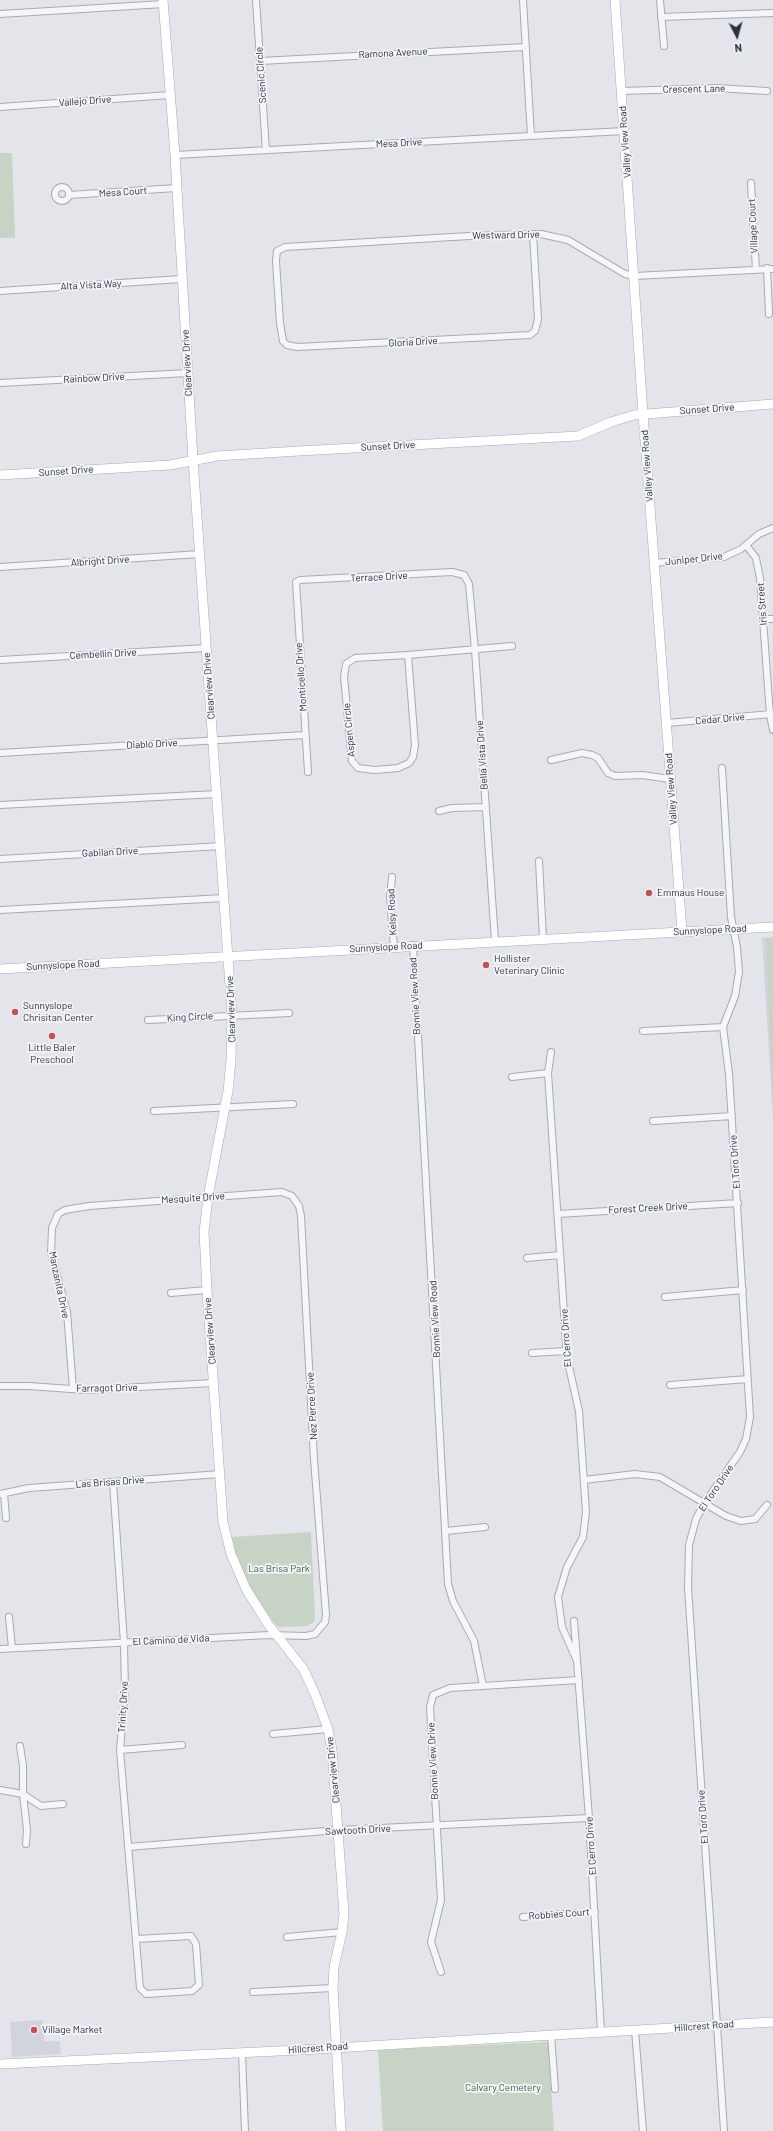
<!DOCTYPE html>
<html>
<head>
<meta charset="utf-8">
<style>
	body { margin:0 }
	#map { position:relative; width:773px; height:2131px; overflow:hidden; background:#e3e5ea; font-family:Barlow,sans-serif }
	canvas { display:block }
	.north { position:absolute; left:717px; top:16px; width:40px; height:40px; -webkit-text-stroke:3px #f3f4f8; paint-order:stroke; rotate:174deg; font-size:11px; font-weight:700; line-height:16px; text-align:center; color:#2c3142 }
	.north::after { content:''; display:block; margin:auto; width:14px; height:18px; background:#2c3142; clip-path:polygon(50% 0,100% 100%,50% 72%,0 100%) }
</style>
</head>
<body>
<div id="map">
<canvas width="773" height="2131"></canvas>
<div class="north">N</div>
</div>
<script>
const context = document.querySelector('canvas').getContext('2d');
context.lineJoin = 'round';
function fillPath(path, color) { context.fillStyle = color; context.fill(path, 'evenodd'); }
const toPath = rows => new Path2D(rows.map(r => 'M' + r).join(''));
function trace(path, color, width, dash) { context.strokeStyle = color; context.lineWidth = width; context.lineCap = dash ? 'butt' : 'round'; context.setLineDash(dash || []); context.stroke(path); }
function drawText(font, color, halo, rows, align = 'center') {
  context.font = font + ' Barlow,sans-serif'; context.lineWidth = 3.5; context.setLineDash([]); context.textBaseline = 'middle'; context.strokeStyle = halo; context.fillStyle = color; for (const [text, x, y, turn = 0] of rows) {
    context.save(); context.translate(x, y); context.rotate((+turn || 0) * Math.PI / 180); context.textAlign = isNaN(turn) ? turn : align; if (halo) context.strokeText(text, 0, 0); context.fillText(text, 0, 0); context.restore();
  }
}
const built = toPath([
	[773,937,773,1118,762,938],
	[43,2020,44,2041,60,2041,61,2054,12,2057,10,2022]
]);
const green = toPath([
	[0,153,12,153,15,238,0,238],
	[766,938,773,938,773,1118,773,1112],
	[311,1532,315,1617,314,1622,307,1626,279,1627,274,1623,253,1593,235,1557,232,1537],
	[548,2042,554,2131,383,2131,378,2050]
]);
const street = toPath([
	[256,0,266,150],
	[523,0,531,136],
	[660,0,664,46],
	[0,14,164,4],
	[661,17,773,13],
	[260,61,525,47],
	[621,91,717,88,767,91],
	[0,107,170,95],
	[175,155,624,131],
	[751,183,756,270],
	'55 194a7 7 0 1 1 14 0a7 7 0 1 1-14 0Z',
	[69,195,176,188],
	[533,234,538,319,535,331,530,335,297,347,287,345,283,341,280,323,276,261,277,251,285,247,469,236,533,234,541,234,568,240,625,274,634,276,773,269],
	[767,268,769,314],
	[0,291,181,279],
	[0,383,188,373],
	[746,545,756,558,760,578,770,715,773,730],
	[654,563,724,557,741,549,759,534,773,528],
	[0,567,200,554],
	[763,619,773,619],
	[408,655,415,745,413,757,409,763,398,768,375,770,358,768,352,761,344,677,346,664,355,658,408,655],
	[408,655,512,646],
	[0,660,206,648],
	[667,723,772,714],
	[0,753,305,735],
	[551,760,582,753,592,755,598,758,608,773,615,776,642,775,670,779],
	[722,768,731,917,737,947,739,972,735,996,723,1027,729,1074,750,1417,746,1439,740,1452,704,1504,696,1519,689,1545,688,1587,724,2131],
	[308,772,296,582,300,580,452,572,464,575,469,584,475,650,495,941],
	[0,805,217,794],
	[439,811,452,808,485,807],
	[0,859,221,846],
	[539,861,543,939],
	[392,877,390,897,394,947],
	[0,910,224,898],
	[413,945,448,1584,453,1601,474,1641,483,1686],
	[148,1020,289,1013],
	[643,1031,723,1027],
	[551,1052,548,1073,567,1358,579,1411,586,1512,583,1537,567,1567,558,1597,562,1627,577,1661],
	[512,1077,548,1073],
	[154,1111,293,1104],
	[653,1121,732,1116],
	[558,1214,738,1203],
	[527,1258,560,1255],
	[171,1293,207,1290],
	[665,1297,743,1290],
	[532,1353,566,1351],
	[670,1385,748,1379],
	[0,1386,29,1386,85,1390,213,1383],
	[584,1480,635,1474,660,1477,726,1516,741,1521,755,1519,767,1505],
	[113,1482,124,1643,125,1692,120,1750,140,1988,146,1994,192,1991,199,1985,196,1944,191,1936,136,1939],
	[4,1493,6,1518],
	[0,1494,29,1488,220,1474],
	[446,1531,485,1527],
	[9,1617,12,1648],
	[574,1621,589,1818,601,2032],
	[0,1649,269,1635,306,1636,315,1634,325,1622,326,1615,314,1459,301,1216,299,1206,292,1196,282,1192,89,1206,65,1210,58,1214,52,1228,51,1253,67,1312,73,1389],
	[273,1734,328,1729],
	[20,1746,23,1766,23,1794,27,1830,26,1844],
	[120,1750,182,1745],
	[0,1790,23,1794,41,1806,63,1804],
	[128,1847,338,1830,589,1818],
	[523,1917,595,1912],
	[287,1937,342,1932],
	[441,1972,431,1942,441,1900,430,1707,433,1695,450,1688,579,1680],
	[253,1992,333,1988],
	[635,2030,643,2131],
	[551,2035,555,2089],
	[242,2053,245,2131]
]);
const secondary = toPath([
	[163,0,175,155,193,460,232,1015,231,1060,228,1091,208,1197,204,1232,207,1290,223,1522,231,1554,246,1589,268,1624,304,1670,315,1694,328,1729,332,1750,344,1914,342,1932,334,1967,333,1988,341,2131],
	[615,0,643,414,682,931],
	[0,475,170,465,217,456,299,451,578,436,611,422,634,415,773,404],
	[0,969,773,927],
	[0,2064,300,2050,773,2022]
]);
const markers = [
	[649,893,4,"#c75053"],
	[486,965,4,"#c75053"],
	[15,1012,4,"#c75053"],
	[52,1036,4,"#c75053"],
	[34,2030,4,"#c75053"]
];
const streetNames = [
	["Ramona Avenue",393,53,-3],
	["Scenic Circle",261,75,-94],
	["Crescent Lane",694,89,-1],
	["Vallejo Drive",85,101,-4],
	["Valley View Road",625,142,-94],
	["Mesa Drive",399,143,-3],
	["Mesa Court",123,192,-4],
	["Village Court",753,226,-93],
	["Westward Drive",506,235,-1],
	["Alta Vista Way",91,285,-3],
	["Gloria Drive",413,342,-3],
	["Clearview Drive",187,363,-93],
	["Rainbow Drive",94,378,-3],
	["Sunset Drive",707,409,-4],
	["Sunset Drive",388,446,-3],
	["Valley View Road",647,466,-94],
	["Sunset Drive",66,471,-4],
	["Juniper Drive",694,559,-6],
	["Albright Drive",100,561,-4],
	["Terrace Drive",379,577,-3],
	["Iris Street",762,604,-94],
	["Cembellin Drive",103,654,-3],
	["Monticello Drive",301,677,-94],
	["Clearview Drive",209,686,-94],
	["Cedar Drive",720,719,-5],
	["Aspen Circle",349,730,-95],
	["Diablo Drive",152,744,-3],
	["Bella Vista Drive",482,755,-94],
	["Valley View Road",671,789,-94],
	["Gabilan Drive",110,852,-3],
	["Kelsy Road",392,912,-93],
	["Sunnyslope Road",710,930,-3],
	["Sunnyslope Road",386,947,-3],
	["Sunnyslope Road",63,965,-3],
	["Bonnie View Road",415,996,-93],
	["Clearview Drive",231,1009,-92],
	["King Circle",190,1017,-3],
	["El Toro Drive",735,1162,-94],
	["Mesquite Drive",193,1198,-4],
	["Forest Creek Drive",648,1208,-3],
	["Manzanita Drive",59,1285,78],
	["Bonnie View Road",435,1319,-93],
	["Clearview Drive",210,1331,-94],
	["El Cerro Drive",566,1338,-94],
	["Farragot Drive",107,1388,-1],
	["Nez Perce Drive",312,1406,-93],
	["Las Brisas Drive",110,1482,-4],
	["El Toro Drive",716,1488,-56],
	["El Camino de Vida",171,1640,-3],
	["Trinity Drive",123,1707,-87],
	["Bonnie View Drive",433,1761,-93],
	["Clearview Drive",333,1770,-96],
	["El Toro Drive",703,1817,-94],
	["Sawtooth Drive",358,1830,-3],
	["El Cerro Drive",591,1846,-94],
	["Robbies Court",559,1914,-4],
	["Hillcrest Road",704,2026,-4],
	["Hillcrest Road",318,2048,-4]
];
const poiNames = [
	["Emmaus House",657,893],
	["Hollister",494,959],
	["Veterinary Clinic",494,971],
	["Sunnyslope",23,1006],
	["Chrisitan Center",23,1018],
	["Little Baler",52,1048,"center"],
	["Preschool",52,1060,"center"],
	["Village Market",42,2030]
];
const parkNames = [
	["Las Brisa Park",279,1569],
	["Calvary Cemetery",503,2088]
];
fillPath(built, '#d1d4dc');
fillPath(green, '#c7d4c5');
trace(street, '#a8abb4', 8);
trace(secondary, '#a8abb4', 10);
trace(street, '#f6f6f9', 6);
trace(secondary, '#fff', 9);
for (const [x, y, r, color] of markers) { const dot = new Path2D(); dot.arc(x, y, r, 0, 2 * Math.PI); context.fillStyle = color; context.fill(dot); trace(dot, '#f3f4f8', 1.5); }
drawText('10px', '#2c3142', '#f3f4f8', streetNames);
drawText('10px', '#2c3142', '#f3f4f8', poiNames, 'left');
drawText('10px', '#3c5d3a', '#f3f4f8', parkNames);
</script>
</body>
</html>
